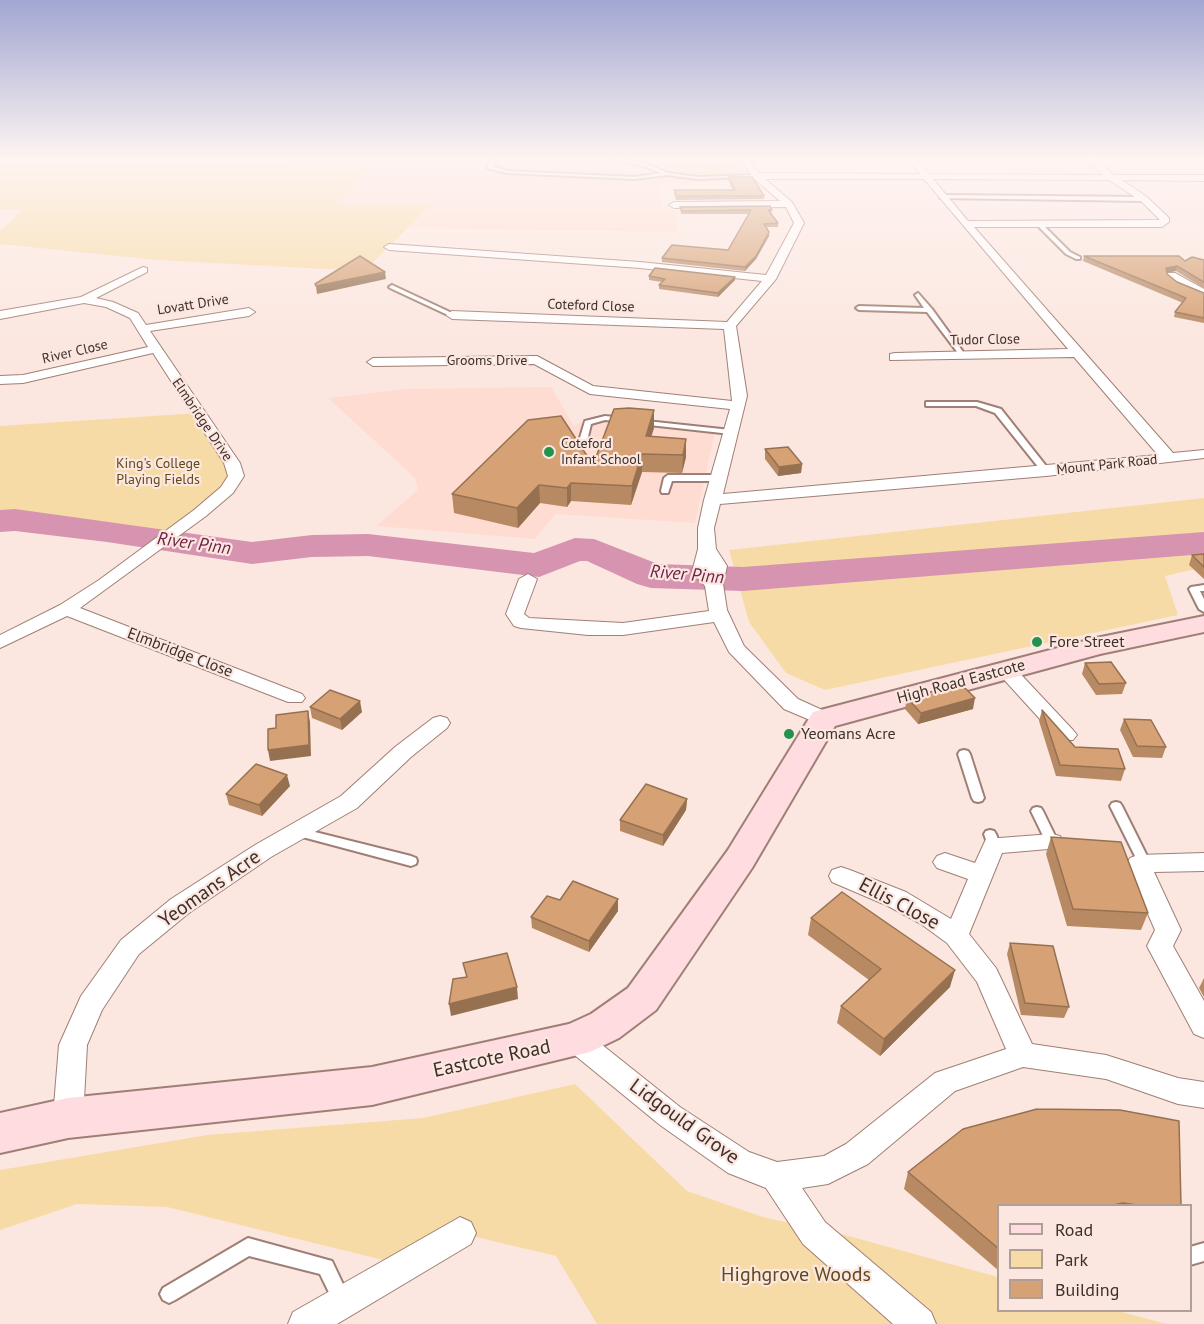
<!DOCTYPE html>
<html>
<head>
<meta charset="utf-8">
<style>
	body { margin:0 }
	#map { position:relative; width:1204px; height:1324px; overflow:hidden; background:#fce7e0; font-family:"PT Sans",sans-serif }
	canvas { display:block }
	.legend { position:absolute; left:997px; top:1204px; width:195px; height:108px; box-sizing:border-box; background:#fce7e0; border:2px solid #b09e98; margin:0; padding:8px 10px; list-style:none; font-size:18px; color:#3e302c }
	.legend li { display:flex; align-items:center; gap:12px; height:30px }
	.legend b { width:30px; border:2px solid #b09e98 }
</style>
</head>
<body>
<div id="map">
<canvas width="1204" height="1324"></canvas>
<ul class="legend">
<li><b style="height:8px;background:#fedcdf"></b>Road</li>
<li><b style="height:16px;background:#f7dba6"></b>Park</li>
<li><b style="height:16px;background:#d6a174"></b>Building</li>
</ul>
</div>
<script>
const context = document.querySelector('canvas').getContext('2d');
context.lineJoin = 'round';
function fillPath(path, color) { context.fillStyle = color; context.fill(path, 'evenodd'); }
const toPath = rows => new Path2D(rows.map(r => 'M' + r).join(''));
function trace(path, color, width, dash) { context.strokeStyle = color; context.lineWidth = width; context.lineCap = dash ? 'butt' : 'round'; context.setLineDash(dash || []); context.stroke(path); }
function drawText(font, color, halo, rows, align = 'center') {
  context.font = font + ' "PT Sans",sans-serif'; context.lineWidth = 4.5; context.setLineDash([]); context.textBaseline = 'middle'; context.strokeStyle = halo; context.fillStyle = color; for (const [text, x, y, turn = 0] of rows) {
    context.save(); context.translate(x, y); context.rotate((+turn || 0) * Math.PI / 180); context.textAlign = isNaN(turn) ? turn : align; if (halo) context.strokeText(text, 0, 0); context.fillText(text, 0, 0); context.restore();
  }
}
const built = toPath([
	[305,159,647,159,749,176,751,181,659,184,663,210,675,210,678,232,408,228,431,205,334,205,365,171,293,168],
	[551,387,574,426,589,418,607,415,716,427,695,523,555,514,535,539,376,526,418,490,415,478,328,398,406,389]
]);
const green = toPath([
	[0,159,305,159,294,168,366,171,335,205,431,205,364,271,157,260,0,244,0,231,22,210,0,210],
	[647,159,738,159,749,176,680,174],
	[198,413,236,476,173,534,27,512,0,521,0,426],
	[1204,498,1204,567,1165,576,1178,615,825,690,786,673,749,622,729,550],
	[575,1084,687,1191,766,1218,834,1232,998,1277,998,1310,1118,1311,1167,1324,597,1324,556,1256,442,1229,383,1260,167,1207,77,1204,0,1230,0,1170,207,1135,423,1118]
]);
const river = toPath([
	[15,509,252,542,312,535,368,534,534,553,575,538,594,539,658,564,743,567,1204,532,1204,554,743,591,651,588,637,584,587,561,580,561,539,577,368,556,312,557,252,564,107,542,15,531,0,532,0,510,15,509]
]);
const service = toPath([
	[491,159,495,159,492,166,507,171,635,177,661,173,644,166,611,159,620,159,647,164,668,173,698,177,756,175,758,176,698,179,667,175,635,179,507,173,487,168,491,159],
	[942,195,1144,197,1147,199,1144,201,940,198,942,195],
	[1037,223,1041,223,1070,252,1080,257,1080,259,1076,259,1066,254,1037,225,1037,223],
	[392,285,454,314,455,315,450,316,390,288,389,287,392,285],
	[918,293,932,309,966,356,965,357,961,357,927,312,859,310,856,308,859,306,924,308,915,295,918,293],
	[926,402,977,402,1001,409,1050,471,1046,473,1043,473,995,413,976,406,926,406,926,402],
	[605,416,625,418,629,420,625,422,605,420,591,424,587,441,583,443,580,443,579,441,585,421,605,416],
	[637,420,731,430,735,432,731,434,640,424,636,422,637,420],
	[668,475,718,475,722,478,718,481,672,481,668,493,662,493,661,491,664,478,668,475],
	[1204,585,1204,591,1200,591,1204,599,1204,612,1199,609,1189,589,1191,587,1204,585],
	[964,750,968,751,970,754,984,798,982,801,978,802,974,801,972,798,958,754,960,751,964,750],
	[1116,802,1120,803,1122,806,1151,864,1150,867,1145,869,1140,867,1139,864,1110,806,1112,803,1116,802],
	[1037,807,1041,808,1043,811,1058,842,1056,845,1052,847,1048,845,1046,842,1031,811,1033,808,1037,807],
	[299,828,411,856,416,858,417,861,416,864,411,866,295,835,293,832,295,829,299,828],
	[990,830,994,831,996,834,1000,845,998,848,994,850,990,848,988,845,984,834,986,831,990,830],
	[248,1238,332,1261,350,1299,347,1305,341,1308,335,1305,320,1274,249,1256,175,1300,169,1303,163,1300,160,1294,163,1288,248,1238],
	[1204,1243,1204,1261,1190,1265,1190,1247,1204,1243]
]);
const minor = toPath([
	[741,159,749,159,759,173,920,174,909,159,917,159,929,174,1103,175,1086,159,1095,159,1114,175,1204,175,1204,181,1122,180,1147,197,1169,218,1169,222,1162,227,974,227,1173,453,1204,450,1204,458,1046,476,720,504,714,528,716,549,727,566,723,584,727,610,744,646,798,699,831,714,834,719,831,724,824,726,784,709,729,652,714,622,623,635,588,635,521,628,514,626,506,614,519,579,528,574,537,579,524,614,529,618,623,623,709,611,705,586,692,572,698,549,698,528,704,500,730,409,590,394,534,364,373,366,367,362,373,358,537,356,593,386,732,401,724,329,452,319,446,315,452,311,727,322,762,281,640,268,389,250,384,247,389,244,640,262,766,275,794,223,786,207,674,208,669,205,674,202,780,201,753,178,741,159],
	[765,179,924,179,1068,349,895,353,890,354,890,360,1074,357,1158,455,723,494,747,396,736,326,776,279,804,223,792,202,765,179],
	[933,179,1109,180,1141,201,1160,220,968,221,933,179],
	[143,267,147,268,147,272,96,298,113,302,138,313,146,325,249,308,255,312,249,316,150,331,240,463,244,476,233,493,206,516,80,608,302,694,305,698,302,702,288,702,67,616,0,648,0,635,60,605,99,580,194,510,221,487,228,476,224,463,153,353,23,383,0,384,0,376,23,375,148,347,130,318,106,307,84,303,0,319,0,311,81,297,143,267],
	[1167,273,1175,273,1204,289,1204,296,1177,285,1167,277,1167,273],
	[1005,663,1012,665,1073,730,1077,735,1073,740,1059,740,998,673,995,669,998,665,1005,663],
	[440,716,447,718,450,723,447,728,411,757,357,808,271,857,189,913,139,954,102,1010,87,1045,83,1118,78,1127,68,1131,58,1127,53,1118,59,1045,81,996,121,940,171,899,255,845,341,796,395,747,433,718,440,716],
	[1052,834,1060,836,1064,842,1060,848,1002,853,969,934,996,968,1032,1044,1106,1055,1178,1078,1204,1082,1204,1108,1178,1104,1106,1079,1023,1067,955,1091,868,1164,828,1184,802,1188,825,1222,931,1312,936,1324,893,1324,803,1244,766,1188,728,1173,660,1125,566,1048,562,1040,566,1032,576,1028,586,1032,680,1107,749,1152,777,1162,824,1156,846,1144,935,1073,1006,1049,977,982,947,943,921,924,888,906,832,882,829,876,832,870,841,867,850,870,906,892,951,919,968,879,937,868,933,862,937,856,945,853,975,863,986,839,1052,834],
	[1204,853,1204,871,1154,872,1181,930,1173,946,1204,1001,1204,1038,1194,1034,1147,946,1155,930,1126,864,1130,858,1138,855,1204,853],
	[460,1217,471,1222,476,1233,471,1244,337,1324,288,1324,293,1312,460,1217]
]);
const secondary = toPath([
	[1204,616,1204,632,1100,654,835,726,752,868,656,1010,619,1038,590,1052,372,1105,68,1138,0,1153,0,1113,68,1098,372,1067,569,1024,591,1014,628,988,728,850,813,712,1096,638,1204,616]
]);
const wall = toPath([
	[729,177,764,196,764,199,676,200,674,193,674,190,733,190,728,180],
	[680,207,772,210,771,213,778,223,778,227,766,227,769,236,756,259,745,271,662,262,662,258,728,250,749,214,681,214],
	[1084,256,1185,261,1204,260,1204,288,1176,271,1167,273,1167,274,1177,282,1204,293,1204,323,1174,317,1175,312,1183,303,1083,261],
	[649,276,735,277,735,280,718,297,659,289,659,285,662,282,649,280],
	[654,428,651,436,686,457,682,473,642,472,631,505,571,501,567,507,540,503,518,528,454,513,452,494,593,465],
	[765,449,802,464,801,473,778,476,765,459],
	[1204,554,1204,579,1189,565,1192,555],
	[1085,663,1126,683,1122,694,1096,695,1082,674],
	[907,698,973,709,918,724,905,709],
	[310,707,362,712,342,730,312,718],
	[1042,710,1075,747,1125,769,1121,781,1056,776,1039,721],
	[1124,719,1166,747,1162,758,1133,757,1120,730],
	[290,786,262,816,229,805,226,794],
	[687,799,686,810,663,846,620,831,620,820],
	[1051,837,1148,913,1141,930,1067,926,1046,854],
	[560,900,618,911,589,952,532,928,531,917],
	[811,918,950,987,880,1056,837,1023,841,1006,869,980,808,935],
	[1010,943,1069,1007,1064,1018,1021,1015,1007,954],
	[1204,978,1204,997,1199,988],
	[908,1172,1181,1206,999,1206,999,1271,904,1189]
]);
const shadedWall = toPath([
	[769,232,769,236,756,259,745,271,745,267],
	[1177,266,1176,271,1165,273,1166,268],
	[385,272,386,279,317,294,316,286],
	[735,277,735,280,718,297,718,293],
	[654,410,654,428,646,454,646,436],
	[686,439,686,457,682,473,683,455],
	[642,454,642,472,631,505,632,486],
	[802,464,801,473,778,476,779,467],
	[571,483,571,501,567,507,567,488],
	[539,485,540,503,518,528,517,508],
	[975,698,973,709,918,724,921,713],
	[360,701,362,712,342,730,340,719],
	[308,711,310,722,311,756,270,761,268,750],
	[287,775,290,786,262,816,259,805],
	[687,799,686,810,663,846,663,835],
	[618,899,618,911,589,952,589,941],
	[955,970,950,987,880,1056,884,1039],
	[517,987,518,999,451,1016,449,1004]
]);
const building = toPath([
	[729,177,752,177,764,196,677,196,674,190,735,190,729,177],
	[770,206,772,210,768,210,778,223,764,224,769,232,756,256,745,267,662,258,672,245,728,250,751,210,682,211,680,207,770,206],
	[360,256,385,272,316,286,315,284,360,256],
	[1084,256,1179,256,1185,261,1192,257,1204,260,1204,282,1177,266,1166,268,1167,274,1177,282,1204,293,1204,318,1175,312,1186,298,1084,256],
	[655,268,735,277,718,293,659,285,665,279,649,276,655,268],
	[629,408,654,410,646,436,686,439,683,455,642,454,632,486,571,483,567,488,539,485,517,508,452,494,528,420,561,416,593,465,614,409,629,408],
	[788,447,802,464,779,467,765,449,788,447],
	[1204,554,1204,567,1192,555,1204,554],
	[1111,662,1126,683,1099,684,1085,663,1111,662],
	[961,684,975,698,921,713,907,698,961,684],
	[330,690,360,701,340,719,310,707,330,690],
	[1042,710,1075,747,1118,749,1125,769,1060,765,1042,710],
	[308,711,309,745,268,750,268,729,276,728,276,715,308,711],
	[1124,719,1151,720,1166,747,1137,746,1124,719],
	[256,764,287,775,259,805,226,794,256,764],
	[646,784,687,799,663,835,620,820,646,784],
	[1051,837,1121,842,1148,913,1073,909,1051,837],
	[573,881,618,899,589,941,531,917,547,896,560,900,573,881],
	[842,892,955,970,884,1039,841,1006,881,969,811,918,842,892],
	[1010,943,1053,946,1069,1007,1025,1003,1010,943],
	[507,953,517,987,449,1004,453,979,467,977,463,963,507,953],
	[1037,1109,1120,1110,1179,1121,1181,1206,1143,1206,1123,1203,1109,1206,999,1206,999,1249,908,1172,963,1129,1037,1109]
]);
const markers = [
	[549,452,6,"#21934d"],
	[1037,642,6,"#21934d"],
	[789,734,6,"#21934d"]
];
const farStreetnames = [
	["Lovatt Drive",193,305,-9],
	["Coteford Close",591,306,2],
	["Tudor Close",985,340,-1],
	["River Close",75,352,-13],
	["Grooms Drive",487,361],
	["Elmbridge Drive",202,420,56],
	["Mount Park Road",1107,465,-6]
];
const farPoinames = [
	["Coteford",561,444],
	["Infant School",561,460]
];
const farParknames = [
	["King's College",158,464],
	["Playing Fields",158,480]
];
const poiNames = [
	["Fore Street",1049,642],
	["Yeomans Acre",801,734]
];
const streetNames = [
	["Elmbridge Close",180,653,21],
	["High Road Eastcote",961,682,-15]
];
const waterNames = [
	["River Pinn",194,544,8],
	["River Pinn",687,575,5]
];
const nearStreetnames = [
	["Yeomans Acre",210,889,-35],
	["Ellis Close",899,904,28],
	["Eastcote Road",492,1059,-12],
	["Lidgould Grove",684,1122,36]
];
const nearParknames = [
	["Highgrove Woods",796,1275]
];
fillPath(built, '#ffdcd1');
fillPath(green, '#f7dba6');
fillPath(river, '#d794b0');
trace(service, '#9f7f75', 4);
trace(minor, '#9f7f75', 2);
trace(secondary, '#9f7f75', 4);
fillPath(service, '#fff');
fillPath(minor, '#fff');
fillPath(secondary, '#fedcdf');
fillPath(wall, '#b88a64');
fillPath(shadedWall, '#967151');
fillPath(building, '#d6a174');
trace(building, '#967151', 1.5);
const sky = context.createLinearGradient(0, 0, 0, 344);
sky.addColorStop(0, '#a1a7d2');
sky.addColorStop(0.46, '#fef4f1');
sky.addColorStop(1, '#fef4f100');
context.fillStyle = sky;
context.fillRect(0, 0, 1204, 344);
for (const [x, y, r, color] of markers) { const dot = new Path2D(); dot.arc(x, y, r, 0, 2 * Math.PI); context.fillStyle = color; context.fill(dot); trace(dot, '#fce7e0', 2); }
drawText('14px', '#3e302c', '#fce7e0', farStreetnames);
drawText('14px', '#3e302c', '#fce7e0', farPoinames, 'left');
drawText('14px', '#604a1b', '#fce7e0', farParknames);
drawText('16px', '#3e302c', '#fce7e0', poiNames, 'left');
drawText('16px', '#3e302c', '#fce7e0', streetNames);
drawText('italic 18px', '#6f2149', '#fce7e0', waterNames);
drawText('20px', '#3e302c', '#fce7e0', nearStreetnames);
drawText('20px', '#604a1b', '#fce7e0', nearParknames);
</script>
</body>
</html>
